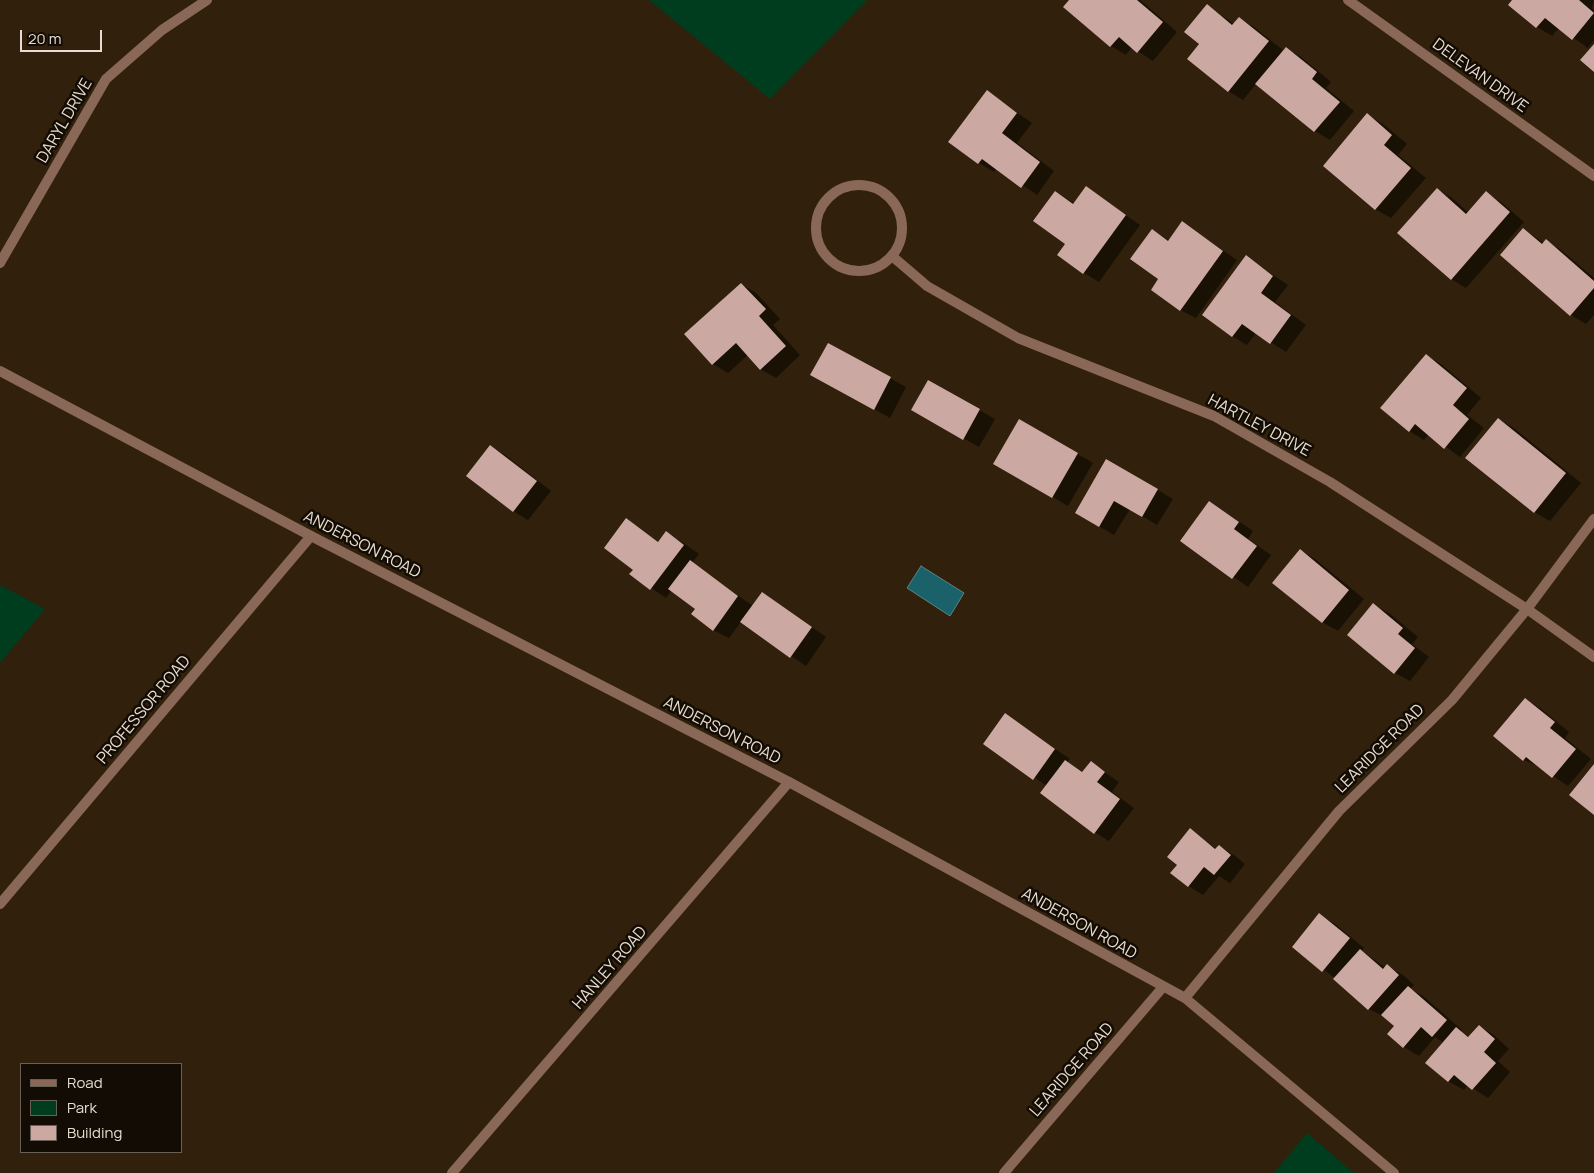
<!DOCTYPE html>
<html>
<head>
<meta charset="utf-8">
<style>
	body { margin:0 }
	#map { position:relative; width:1594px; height:1173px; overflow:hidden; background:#31200b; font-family:Manrope,sans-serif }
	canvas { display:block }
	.legend { position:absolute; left:20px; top:1063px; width:162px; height:90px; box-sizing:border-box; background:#130c04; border:1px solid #685f55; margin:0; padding:6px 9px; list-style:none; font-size:15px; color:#e7dccf }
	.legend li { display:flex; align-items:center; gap:10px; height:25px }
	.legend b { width:25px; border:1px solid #685f55 }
	.scale { position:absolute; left:20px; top:30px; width:82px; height:22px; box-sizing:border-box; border:2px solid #e7dccf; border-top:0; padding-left:6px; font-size:15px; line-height:18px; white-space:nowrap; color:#e7dccf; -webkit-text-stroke:4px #130c04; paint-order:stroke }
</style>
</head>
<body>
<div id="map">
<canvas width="1594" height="1173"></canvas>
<ul class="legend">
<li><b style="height:6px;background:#8a6857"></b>Road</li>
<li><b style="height:14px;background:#003d1f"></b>Park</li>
<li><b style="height:14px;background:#cba8a2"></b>Building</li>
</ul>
<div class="scale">20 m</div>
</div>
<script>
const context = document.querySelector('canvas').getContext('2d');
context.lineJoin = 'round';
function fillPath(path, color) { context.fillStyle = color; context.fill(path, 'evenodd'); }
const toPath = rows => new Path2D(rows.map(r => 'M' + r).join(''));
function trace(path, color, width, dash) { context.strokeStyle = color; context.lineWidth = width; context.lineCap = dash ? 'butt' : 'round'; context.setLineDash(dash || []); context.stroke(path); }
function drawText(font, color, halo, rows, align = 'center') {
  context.font = font + ' Manrope,sans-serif'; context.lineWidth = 5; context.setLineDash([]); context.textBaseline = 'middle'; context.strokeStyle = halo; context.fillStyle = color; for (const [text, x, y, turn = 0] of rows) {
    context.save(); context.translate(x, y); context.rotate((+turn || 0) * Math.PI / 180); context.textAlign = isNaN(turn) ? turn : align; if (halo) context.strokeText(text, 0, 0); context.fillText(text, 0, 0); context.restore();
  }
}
const green = toPath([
	[649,0,867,0,770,99],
	[0,585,45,609,0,663],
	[1307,1133,1354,1173,1274,1173]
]);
const water = toPath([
	[921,566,964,593,950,616,907,588,921,566]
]);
const shadow = toPath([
	[1071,0,1140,0,1177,32,1153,61,1132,47,1126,55,1111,46,1065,7],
	[1513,0,1594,0,1592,8,1594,10,1594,40,1588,48,1559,28,1552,36,1537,27,1510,5],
	[1208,6,1234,24,1239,18,1254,27,1284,51,1286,48,1301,57,1331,82,1326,88,1354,111,1330,140,1315,131,1257,83,1243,100,1228,91,1201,44],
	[987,92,1032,123,1017,143,1054,171,1037,195,997,168,994,172,979,163,950,142],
	[1367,115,1383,124,1407,144,1398,155,1426,178,1391,218,1375,209],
	[1087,188,1140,225,1099,282,1084,273,1056,192,1075,204],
	[1437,189,1452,198,1469,213,1486,193,1501,202,1524,222,1466,288,1451,279],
	[1183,223,1237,260,1196,318,1180,310,1160,279,1152,231,1170,241],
	[1523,229,1544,243,1546,241,1561,250,1594,278,1594,315,1586,324,1571,315,1501,255],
	[1246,257,1288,285,1275,302,1306,325,1286,352,1256,333,1247,345,1232,336],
	[741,284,756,293,780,319,773,325,800,355,776,378,760,369,748,355,728,373,713,364],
	[828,344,906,387,890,418,827,383],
	[1426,355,1441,364,1481,398,1467,415,1484,428,1460,457,1429,434,1424,440,1409,431],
	[929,382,995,419,979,447,913,410],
	[1498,419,1514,428,1581,483,1550,521,1534,512],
	[1020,420,1093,463,1068,506,995,463],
	[490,446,505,455,551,491,528,520,513,511],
	[1107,460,1173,499,1157,525,1130,509,1114,535,1076,513],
	[1210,502,1253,531,1248,539,1271,555,1248,587,1182,541],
	[627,520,659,542,666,533,682,542,699,554,692,563,753,606,763,593,826,637,806,666,741,622,729,638,713,630,697,609,672,590,666,598,631,574,635,569],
	[1300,550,1315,559,1364,599,1338,631,1322,622],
	[1373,605,1389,613,1418,637,1412,644,1429,657,1410,681,1395,673],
	[1525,699,1540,708,1569,732,1565,738,1591,759,1568,786,1540,767,1524,760],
	[1005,715,1070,759,1067,762,1084,773,1091,763,1119,782,1112,792,1134,808,1109,841,1094,832,1047,786,985,744],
	[1190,830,1217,849,1219,846,1234,855,1245,864,1230,883,1219,876,1203,895,1188,886],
	[1319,915,1335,924,1364,948,1362,951,1386,968,1387,966,1403,975,1414,985,1410,989,1423,996,1462,1030,1460,1031,1470,1037,1479,1026,1494,1035,1509,1049,1498,1061,1510,1072,1488,1098,1468,1085,1464,1090,1448,1081,1444,1043,1435,1037,1419,1056,1404,1047,1396,1026,1385,1017,1369,1009,1335,978,1293,947]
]);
const building = toPath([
	[1069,0,1137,0,1163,22,1137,53,1119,37,1110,47,1063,7],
	[1512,0,1579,0,1594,13,1572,40,1545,18,1536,28,1508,5],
	[1207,4,1232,25,1239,17,1269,41,1228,92,1187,59,1199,44,1184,32],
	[1594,44,1594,72,1580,60],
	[1286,47,1317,72,1312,79,1340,102,1314,132,1255,84],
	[987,90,1017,113,1002,133,1040,162,1021,188,982,159,978,164,948,142],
	[1367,113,1392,135,1384,145,1411,168,1375,210,1323,166],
	[1086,186,1126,215,1083,274,1057,255,1065,244,1033,221,1055,191,1073,204],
	[1437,188,1466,214,1486,191,1510,212,1451,280,1397,233],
	[1182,221,1223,251,1180,311,1151,290,1158,279,1130,259,1152,229,1168,241],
	[1523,228,1542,244,1546,239,1594,281,1594,288,1570,316,1500,255],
	[1246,255,1273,276,1261,293,1291,315,1270,344,1242,324,1232,337,1202,315],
	[741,283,766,309,759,316,786,346,760,370,736,343,712,365,684,334],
	[828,343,891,377,874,410,810,375],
	[1426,354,1467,388,1453,405,1469,419,1444,449,1415,424,1409,432,1380,408],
	[928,380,980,409,963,440,911,410],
	[1498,418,1566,473,1534,513,1465,458],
	[1019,419,1078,453,1052,498,993,464],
	[490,445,537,481,513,512,466,476],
	[1106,459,1158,489,1142,517,1114,501,1099,527,1075,513],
	[1209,501,1239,522,1234,529,1257,546,1232,579,1180,541],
	[626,518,658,542,666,531,684,545,650,590,629,574,633,570,604,548],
	[1300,549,1349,590,1322,623,1272,583],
	[690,560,738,596,713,631,691,614,695,609,668,589],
	[762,592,812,627,790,658,740,622],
	[1373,603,1403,628,1398,634,1415,648,1394,674,1347,635],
	[1525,698,1555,722,1550,728,1576,749,1552,778,1526,757,1523,761,1493,736],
	[1005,713,1055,749,1033,780,983,744],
	[1065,760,1082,772,1091,761,1105,772,1097,782,1120,799,1094,834,1040,793],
	[1594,764,1594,815,1569,795],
	[1190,828,1215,849,1219,845,1231,855,1214,875,1204,867,1188,887,1170,873,1177,865,1167,857],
	[1319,913,1350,938,1322,972,1292,947],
	[1360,949,1383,969,1387,964,1399,975,1368,1010,1333,979],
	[1408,986,1447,1020,1432,1037,1421,1027,1403,1048,1387,1034,1394,1026,1381,1015],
	[1479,1025,1495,1039,1484,1052,1496,1063,1472,1090,1454,1075,1448,1082,1425,1063,1456,1027,1468,1037]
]);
const minor = toPath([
	[1348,0,1594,176],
	'816 228a43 43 0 1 1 86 0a43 43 0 1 1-86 0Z',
	[892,256,927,286,1018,338,1214,416,1330,482,1527,609,1594,657],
	[0,263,106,79,162,30,207,0],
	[0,904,311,536],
	[1185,998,1339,811,1452,700,1527,609,1594,519],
	[452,1173,789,782],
	[1004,1173,1163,987]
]);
const tertiary = toPath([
	[0,371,311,536,789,782,1185,998,1394,1173]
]);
const streetNames = [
	["DELEVAN DRIVE",1480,76,36],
	["DARYL DRIVE",65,121,-60],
	["HARTLEY DRIVE",1259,426,28],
	["ANDERSON ROAD",362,545,27],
	["PROFESSOR ROAD",144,710,-50],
	["ANDERSON ROAD",722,731,27],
	["LEARIDGE ROAD",1380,749,-45],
	["ANDERSON ROAD",1079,924,29],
	["HANLEY ROAD",610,968,-49],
	["LEARIDGE ROAD",1072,1070,-49]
];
fillPath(green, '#003d1f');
fillPath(water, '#1a6169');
trace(water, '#588688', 1);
fillPath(shadow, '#0007');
fillPath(building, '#cba8a2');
trace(minor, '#8a6857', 10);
trace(tertiary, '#8a6857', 10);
drawText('16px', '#e7dccf', '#130c04', streetNames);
</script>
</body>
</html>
